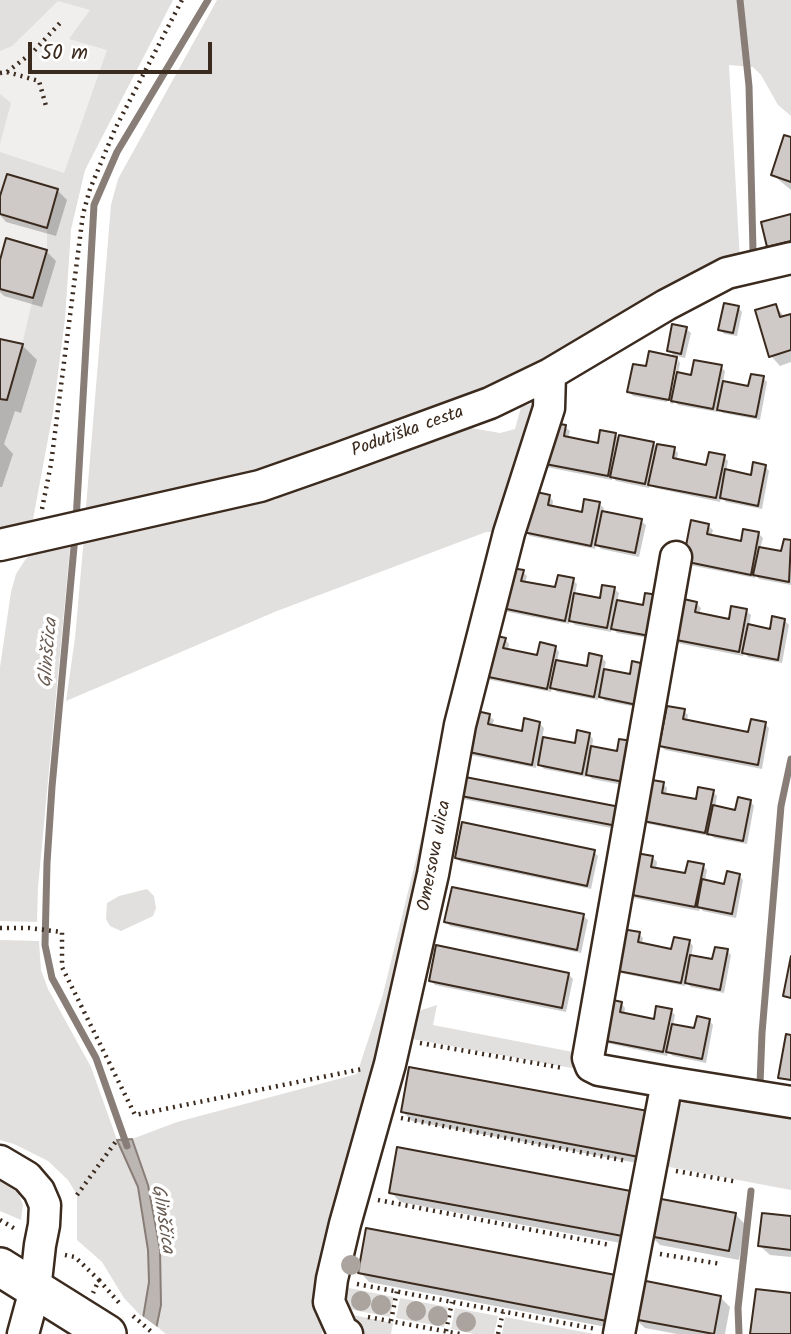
<!DOCTYPE html>
<html>
<head>
<meta charset="utf-8">
<style>
	body { margin:0 }
	#map { position:relative; width:791px; height:1334px; overflow:hidden; background:#fff; font-family:Kalam,sans-serif }
	canvas { display:block }
	.scale { position:absolute; left:28px; top:42px; width:184px; height:32px; box-sizing:border-box; border:4px solid #3b2a1e; border-top:0; padding-left:9px; font-size:21px; line-height:24px; white-space:nowrap; color:#3b2a1e; -webkit-text-stroke:5px #fff; paint-order:stroke }
</style>
</head>
<body>
<div id="map">
<canvas width="791" height="1334"></canvas>
<div class="scale">50 m</div>
</div>
<script>
const context = document.querySelector('canvas').getContext('2d');
context.lineJoin = 'round';
function fillPath(path, color) { context.fillStyle = color; context.fill(path, 'evenodd'); }
const toPath = rows => new Path2D(rows.map(r => 'M' + r).join(''));
function trace(path, color, width, dash) { context.strokeStyle = color; context.lineWidth = width; context.lineCap = dash ? 'butt' : 'round'; context.setLineDash(dash || []); context.stroke(path); }
function drawText(font, color, halo, rows, align = 'center') {
  context.font = font + ' Kalam,sans-serif'; context.lineWidth = 7; context.setLineDash([]); context.textBaseline = 'middle'; context.strokeStyle = halo; context.fillStyle = color; for (const [text, x, y, turn = 0] of rows) {
    context.save(); context.translate(x, y); context.rotate((+turn || 0) * Math.PI / 180); context.textAlign = isNaN(turn) ? turn : align; if (halo) context.strokeText(text, 0, 0); context.fillText(text, 0, 0); context.restore();
  }
}
const built = toPath([
	[0,0,173,0,85,170,71,229,65,318,53,412,33,519,0,532]
]);
const green = toPath([
	[0,0,173,0,85,170,71,229,65,318,53,412,33,519,24,527,0,532,0,399,7,400,15,375,33,298,47,250,47,228,58,189,7,174,0,196,0,152,64,173,107,50,69,39,90,10,58,1,12,46,0,51],
	[217,0,791,0,791,116,778,105,761,75,753,67,729,65,740,261,500,389,346,439,305,461,195,488,160,493,85,519,111,205,118,179],
	[0,94,11,103,0,144],
	[531,404,539,404,325,1312,322,1334,166,1334,157,1327,161,1305,148,1185,132,1139,177,1122,357,1074,383,994,496,532,486,532,277,611,66,701,75,638,84,537,251,497,275,500,287,489,350,472,394,449,450,431,471,428,500,433,515,429,521,407],
	[71,537,38,887,37,922,0,921,0,667,11,592,16,574,25,560,40,545],
	[147,889,154,896,156,908,153,916,121,931,110,926,106,919,107,903,119,896],
	[0,940,39,941,41,970,48,989,91,1067,117,1140,137,1187,148,1250,149,1282,143,1318,124,1298,102,1262,77,1240,77,1195,68,1180,48,1161,14,1144,0,1140],
	[437,1005,433,1025,578,1053,577,1069,407,1038,415,1012],
	[700,1091,791,1108,791,1190,664,1166,667,1113],
	[0,1178,18,1192,23,1205,21,1220,0,1211],
	[344,1287,394,1297,390,1317,348,1309,343,1296],
	[400,1298,448,1307,444,1327,396,1318],
	[455,1308,498,1316,494,1334,474,1334,451,1329],
	[348,1314,393,1323,391,1334,365,1334],
	[505,1317,594,1334,502,1334]
]);
const water = toPath([
	[132,1139,148,1185,160,1249,161,1305,155,1334,143,1318,149,1282,148,1250,138,1187,117,1140,132,1139]
]);
const pier = toPath([
	[141,1315,160,1329,159,1334,136,1334]
]);
const shadow = toPath([
	[791,139,791,190,773,175],
	[58,191,67,200,56,236,6,222,0,215,0,202],
	[791,216,791,253,778,256,768,246],
	[46,251,56,261,42,307,4,296,0,292,0,266],
	[775,306,785,317,791,315,791,362,780,366,771,356],
	[738,307,742,312,737,336,724,334,720,329],
	[686,329,691,333,685,358,673,355,669,350],
	[0,341,23,346,37,360,21,413,15,411,4,444,13,454,2,487,0,487],
	[676,358,667,402,633,396,629,392,648,368],
	[678,360,680,363,678,374,692,377,721,367,725,371,723,383,750,388,763,378,767,382,760,420,723,413,718,408,717,412,678,405,674,400,673,404,670,403],
	[565,427,570,431,568,438,599,445,615,435,620,439,653,443,658,448,674,449,678,453,677,460,708,467,724,457,728,461,726,472,752,477,765,466,769,471,762,509,726,502,721,497,720,502,655,488,650,483,649,488,616,481,612,477,612,480,546,467,542,462],
	[549,496,553,501,552,508,583,514,599,504,604,508,603,513,641,521,646,525,639,557,601,549,596,544,595,549,530,536,525,532],
	[708,526,713,530,711,537,742,543,758,533,763,538,760,549,783,553,785,541,791,542,791,585,759,579,755,575,755,578,689,565,685,561],
	[523,572,527,576,525,583,556,590,573,580,577,584,575,595,601,600,614,589,619,593,617,602,654,639,617,633,612,627,611,632,575,625,570,620,569,624,503,611],
	[696,603,701,608,699,615,730,621,746,611,751,615,749,626,771,631,785,621,789,625,782,663,748,657,744,652,743,656,677,643,673,639],
	[505,639,509,644,508,651,539,657,555,647,559,652,557,662,588,668,601,657,606,662,604,670,641,708,605,701,599,695,598,700,557,692,552,688,551,692,486,679],
	[684,711,688,715,687,722,749,734,765,724,769,728,762,769,665,750,661,746],
	[489,716,494,720,492,727,523,733,539,723,544,728,542,738,576,745,589,734,593,739,592,748,628,786,592,779,587,773,586,777,544,769,537,762,536,768,470,755,466,751],
	[663,784,667,788,666,795,697,802,713,792,717,796,715,808,737,812,750,801,754,806,747,844,714,838,710,834,709,836,644,823,640,819],
	[458,795,619,809,621,830,463,799],
	[594,852,598,856,591,889,461,862,456,858],
	[653,858,657,862,656,869,687,875,703,866,707,870,705,881,726,886,739,875,743,880,736,918,703,911,700,908,699,911,634,898,629,893],
	[583,916,588,920,581,953,450,926,446,922],
	[639,934,643,938,642,945,673,951,689,941,693,946,691,957,714,961,727,951,731,955,724,993,691,987,686,982,685,986,620,973,615,969],
	[568,974,573,979,566,1012,435,985,431,980],
	[621,1003,625,1008,624,1014,655,1021,671,1011,675,1015,673,1026,696,1030,709,1020,713,1025,706,1063,673,1056,668,1052,667,1056,602,1042],
	[402,1111,647,1113,648,1165,412,1121],
	[391,1192,635,1194,637,1246,400,1202],
	[735,1214,745,1224,739,1260,660,1245,651,1236],
	[791,1218,791,1257,770,1255,760,1246],
	[360,1272,620,1278,622,1330,369,1282],
	[720,1297,730,1307,725,1334,677,1334,645,1328,635,1319]
]);
const stream = toPath([
	[740,0,749,86,753,251],
	[76,521,94,205,117,152,208,0],
	[75,536,52,787,47,863,45,945,52,978,96,1058,127,1146],
	[760,1084,762,1033,781,806,791,759],
	[739,1334,738,1308,751,1191]
]);
const building = toPath([
	[784,135,791,137,791,182,771,175,784,135],
	[7,174,58,189,47,228,0,214,0,196,7,174],
	[791,214,791,241,767,247,761,222,791,214],
	[6,238,47,250,33,298,0,289,0,260,6,238],
	[724,303,739,306,733,333,718,330,724,303],
	[776,304,780,317,791,314,791,350,769,357,755,310,776,304],
	[672,324,687,327,681,354,667,351,672,324],
	[0,339,23,344,7,400,0,399,0,339],
	[649,351,677,357,669,400,627,392,633,364,646,366,649,351],
	[694,360,722,365,713,409,671,401,677,372,691,375,694,360],
	[751,374,764,376,756,417,717,410,723,381,748,386,751,374],
	[548,422,566,425,564,436,598,443,600,430,616,433,608,476,540,463,548,422],
	[619,435,654,442,645,484,610,477,619,435],
	[657,444,675,447,673,458,706,465,709,452,725,455,716,498,648,485,657,444],
	[753,462,766,465,758,506,720,498,725,469,751,475,753,462],
	[532,491,550,495,548,505,582,512,584,499,600,502,591,546,523,532,532,491],
	[602,511,642,519,635,553,595,545,602,511],
	[691,520,709,524,707,534,741,541,743,529,759,532,751,575,683,561,691,520],
	[784,539,791,540,789,582,753,575,759,547,781,551,784,539],
	[505,567,524,570,521,581,555,587,558,575,574,578,565,621,497,607,505,567],
	[602,585,615,587,607,628,569,621,574,593,600,598,602,585],
	[645,593,658,595,650,636,611,629,617,600,643,605,645,593],
	[679,598,697,602,695,612,729,619,731,606,747,609,739,652,671,639,679,598],
	[772,616,785,619,778,660,742,653,748,624,770,629,772,616],
	[488,634,506,638,503,648,537,655,540,642,556,646,547,689,479,675,488,634],
	[589,653,602,656,594,697,550,688,556,660,587,666,589,653],
	[632,661,645,664,637,705,599,697,604,669,630,674,632,661],
	[667,706,685,709,683,719,748,732,751,719,766,722,758,765,659,746,667,706],
	[472,710,490,714,488,724,522,731,524,718,540,722,532,765,464,751,472,710],
	[577,730,590,733,582,774,538,765,543,737,575,743,577,730],
	[619,739,632,741,624,782,586,775,591,746,617,751,619,739],
	[460,776,620,807,617,826,456,795,460,776],
	[646,779,664,782,662,793,696,799,698,787,714,790,705,833,638,820,646,779],
	[738,797,751,800,743,841,707,834,713,805,735,810,738,797],
	[462,822,595,850,587,886,455,858,462,822],
	[636,853,653,856,651,867,685,873,688,861,704,864,695,907,627,894,636,853],
	[727,871,740,874,732,914,697,907,702,879,724,884,727,871],
	[452,887,584,914,577,950,444,922,452,887],
	[622,929,640,932,638,942,671,949,674,937,690,940,681,983,613,970,622,929],
	[436,945,569,973,562,1008,429,981,436,945],
	[715,947,728,949,720,990,685,983,690,955,712,959,715,947],
	[791,956,791,998,783,996,791,956],
	[604,998,622,1002,620,1012,654,1019,656,1006,672,1009,663,1052,596,1039,604,998],
	[697,1016,710,1019,702,1059,666,1052,672,1024,694,1028,697,1016],
	[786,1034,791,1035,791,1080,778,1078,786,1034],
	[409,1067,648,1111,639,1157,401,1112,409,1067],
	[397,1147,636,1192,628,1237,389,1193,397,1147],
	[656,1198,736,1213,729,1251,649,1236,656,1198],
	[762,1213,791,1216,791,1250,758,1246,762,1213],
	[366,1228,621,1276,612,1322,358,1273,366,1228],
	[641,1280,721,1296,714,1334,633,1319,641,1280],
	[756,1289,791,1293,791,1334,750,1334,756,1289]
]);
const path = toPath([
	[7,72,39,81,46,106],
	[0,73,7,72,33,52,60,23],
	[42,509,51,464,83,214,90,189,115,129,182,0],
	[0,928,29,928,62,932,62,967,135,1115,362,1069],
	[420,1043,563,1068],
	[401,1118,627,1161],
	[676,1171,738,1182],
	[77,1195,117,1140],
	[378,1200,610,1245],
	[0,1220,17,1230],
	[660,1254,721,1264],
	[65,1255,75,1257,99,1280,93,1293],
	[99,1280,121,1305],
	[357,1284,596,1329],
	[133,1316,154,1334],
	[368,1317,460,1334],
	[391,1321,397,1291],
	[446,1331,452,1302],
	[498,1334,503,1312]
]);
const minor = toPath([
	[0,545,260,486,337,459,490,403,550,374,666,305,727,273,791,258],
	[667,1082,791,1102],
	[0,1161,27,1177,39,1191,45,1205,44,1225,40,1245,35,1290,23,1334],
	[347,1334,342,1331,329,1302,332,1279,345,1224,390,1064,433,874,460,725,509,533,549,408,550,374],
	[619,1334,667,1082,599,1070,591,1066,588,1058,676,557]
]);
const tertiary = toPath([
	[0,1267,107,1334]
]);
const trees = [
	[351,1265],
	[361,1301],
	[381,1305],
	[416,1311],
	[438,1316],
	[466,1322]
];
const streetNames = [
	["Podutiška cesta",408,433,-20],
	["Omersova ulica",436,856,-79]
];
const waterNames = [
	["Glinščica",50,653,-85],
	["Glinščica",161,1219,81]
];
fillPath(built, '#f1efee');
fillPath(green, '#e2e0de');
fillPath(water, '#bcb6b3');
trace(water, '#887e77', 2);
fillPath(pier, '#fff');
fillPath(shadow, '#0003');
trace(stream, '#887e77', 7);
fillPath(building, '#cfcac7');
trace(building, '#3b2a1e', 2);
trace(minor, '#3b2a1e', 35);
trace(tertiary, '#3b2a1e', 42);
trace(path, '#3b2a1e', 4.5, [2, 5]);
trace(minor, '#fff', 30);
trace(tertiary, '#fff', 37);
context.fillStyle = '#aaa39e';
for (const [x, y] of trees) { context.beginPath(); context.arc(x, y, 10, 0, 2 * Math.PI); context.fill(); }
drawText('18px', '#3b2a1e', '#fff', streetNames);
drawText('italic 19px', '#685b52', '#fff', waterNames);
</script>
</body>
</html>
